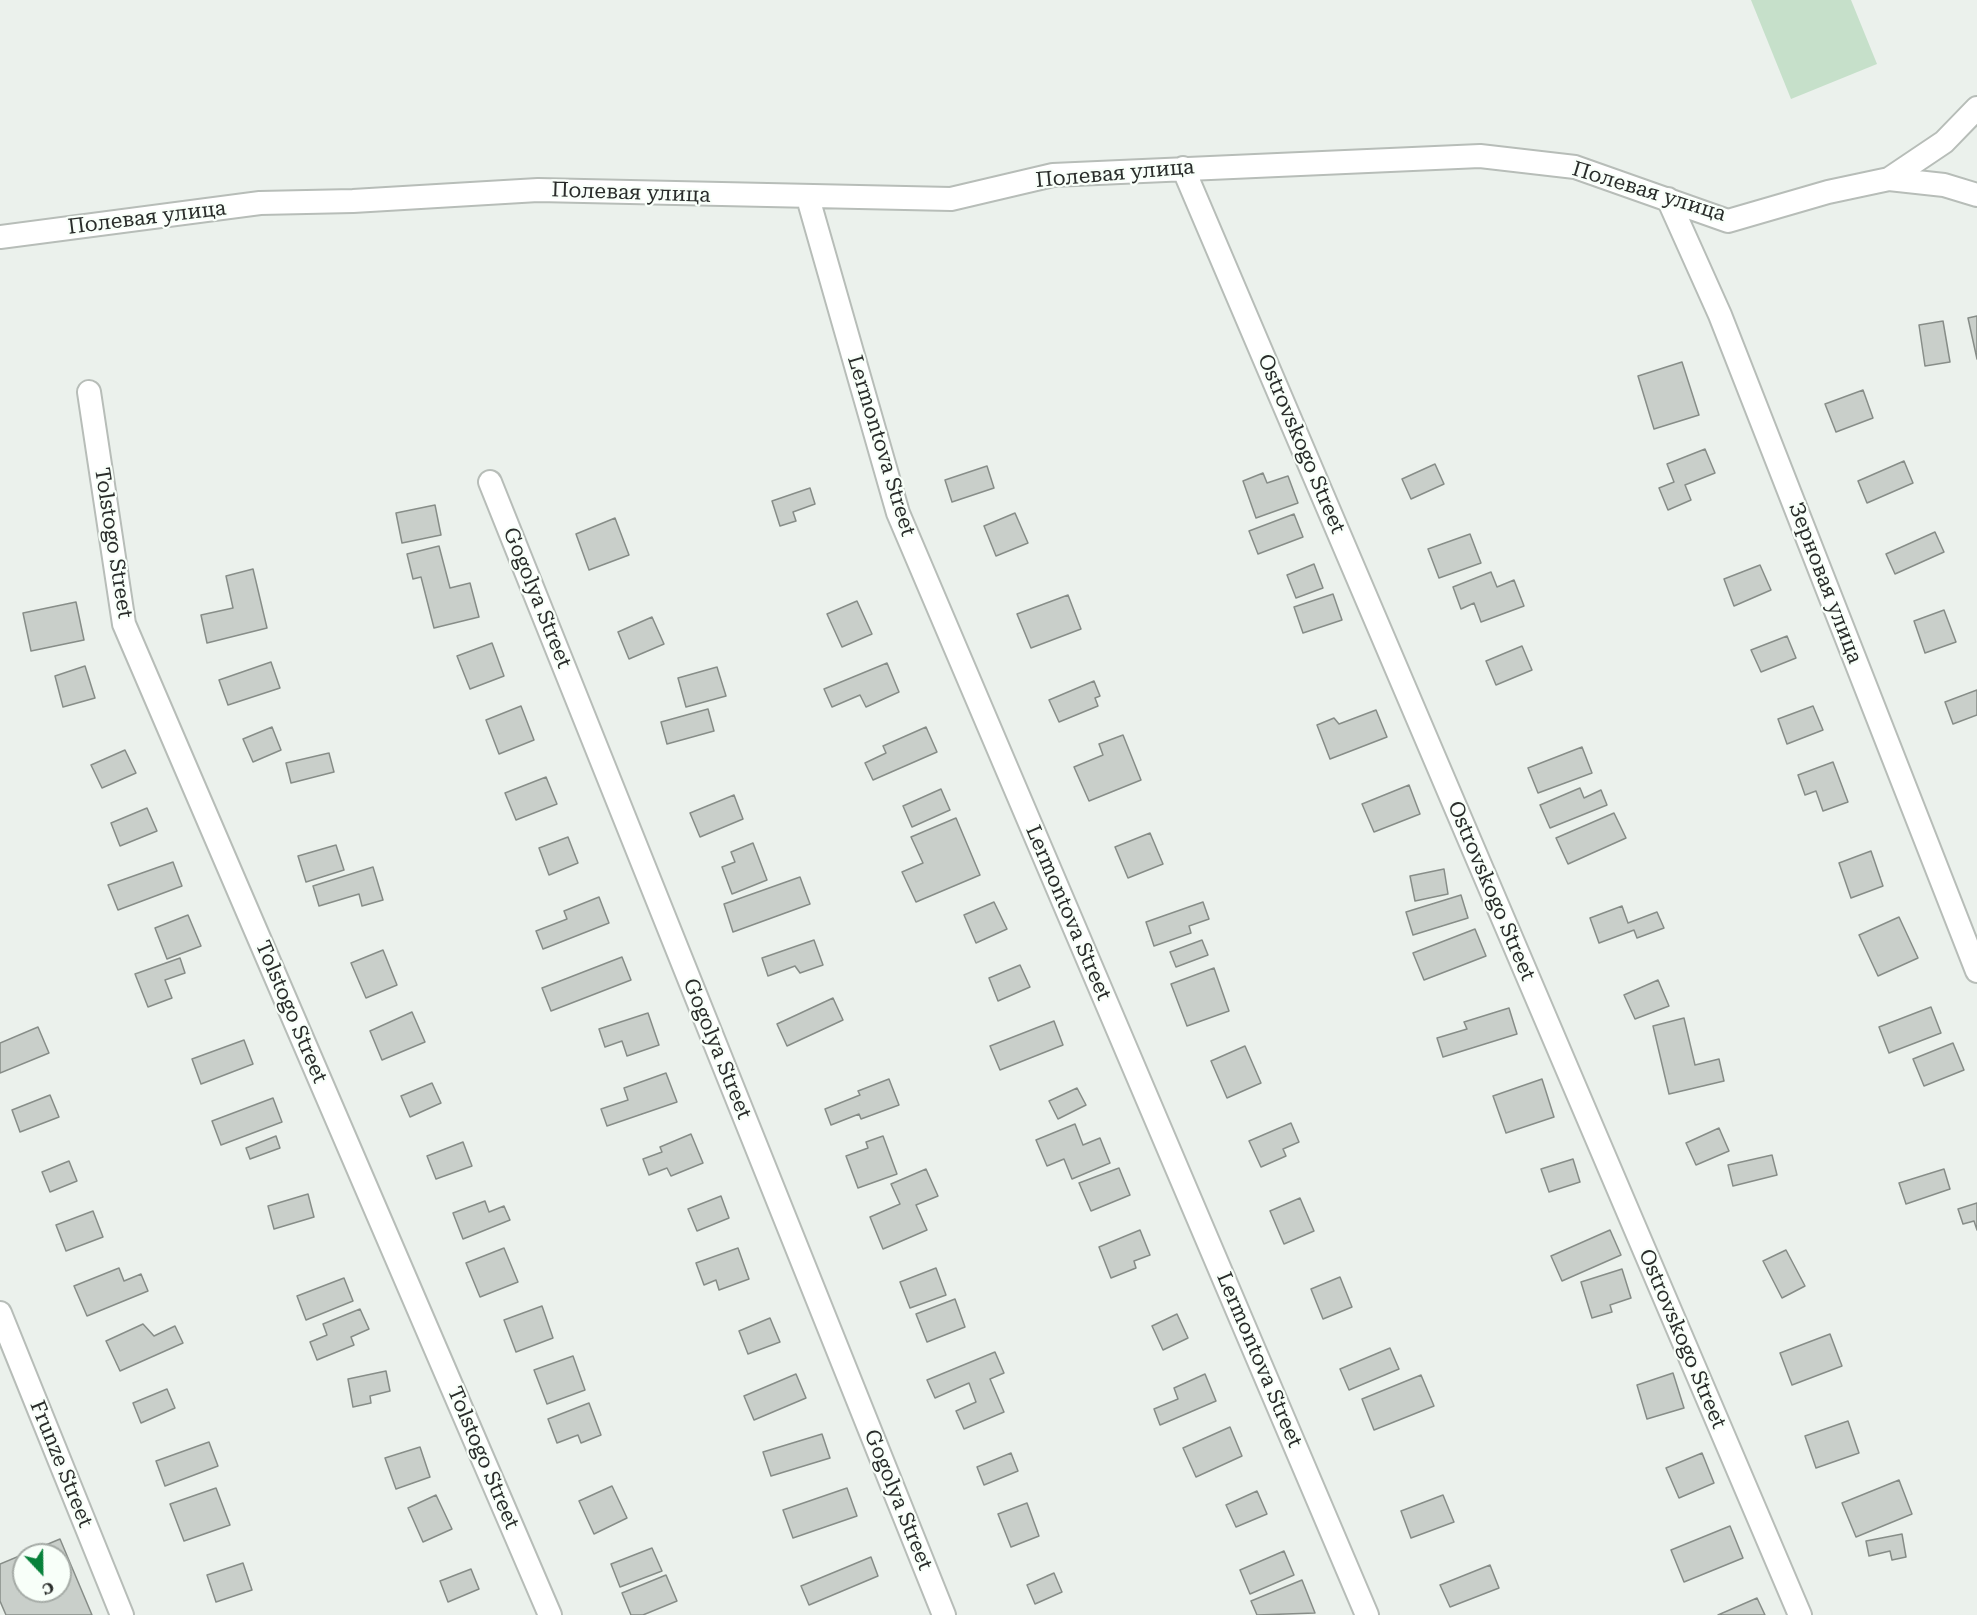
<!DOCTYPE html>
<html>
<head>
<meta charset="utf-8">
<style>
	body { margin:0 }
	#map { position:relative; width:1977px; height:1615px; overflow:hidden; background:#ebf1ec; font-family:"Roboto Serif",serif }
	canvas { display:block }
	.north { position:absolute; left:12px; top:1543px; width:60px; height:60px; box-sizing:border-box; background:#f8fff9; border:2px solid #a5aba6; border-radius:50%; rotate:158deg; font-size:16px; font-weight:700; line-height:24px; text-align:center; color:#292c2a }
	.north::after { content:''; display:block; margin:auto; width:21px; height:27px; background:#07813a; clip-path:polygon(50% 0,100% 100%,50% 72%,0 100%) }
</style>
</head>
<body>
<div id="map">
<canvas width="1977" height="1615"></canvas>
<div class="north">С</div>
</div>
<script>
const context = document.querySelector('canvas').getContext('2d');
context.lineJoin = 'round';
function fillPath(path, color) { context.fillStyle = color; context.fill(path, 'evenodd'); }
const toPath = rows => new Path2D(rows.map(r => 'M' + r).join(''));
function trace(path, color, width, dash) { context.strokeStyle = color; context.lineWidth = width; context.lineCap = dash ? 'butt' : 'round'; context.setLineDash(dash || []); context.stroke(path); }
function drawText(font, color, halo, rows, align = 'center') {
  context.font = font + ' "Roboto Serif",serif'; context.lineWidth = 4.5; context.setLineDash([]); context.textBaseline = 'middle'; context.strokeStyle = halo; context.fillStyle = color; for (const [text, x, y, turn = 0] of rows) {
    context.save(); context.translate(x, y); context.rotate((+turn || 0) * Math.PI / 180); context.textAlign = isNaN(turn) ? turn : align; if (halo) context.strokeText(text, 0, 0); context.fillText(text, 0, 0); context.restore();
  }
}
const green = toPath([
	[1751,0,1851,0,1877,64,1791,99]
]);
const building = toPath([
	[1977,316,1977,359,1968,318,1977,316],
	[1943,321,1950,362,1925,366,1919,325,1943,321],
	[1682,362,1699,415,1654,429,1638,376,1682,362],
	[1863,390,1873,418,1836,432,1825,404,1863,390],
	[1705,449,1715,473,1685,485,1691,500,1668,510,1659,488,1674,482,1667,464,1705,449],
	[1904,461,1913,483,1867,503,1858,481,1904,461],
	[1435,464,1444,484,1411,499,1402,479,1435,464],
	[987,466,994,488,952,502,945,480,987,466],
	[1263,473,1267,483,1288,476,1298,503,1256,518,1243,481,1263,473],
	[810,488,815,504,793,512,796,521,780,526,772,501,810,488],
	[435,505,441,535,402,543,396,513,435,505],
	[1015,513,1028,543,996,556,984,526,1015,513],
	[1294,514,1303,537,1258,554,1249,531,1294,514],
	[615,518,629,555,589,570,576,534,615,518],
	[1935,532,1944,552,1895,574,1886,554,1935,532],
	[1470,534,1481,563,1439,578,1428,549,1470,534],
	[439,546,450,588,470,583,479,617,434,628,421,577,413,579,407,554,439,546],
	[1314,564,1323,588,1296,598,1287,575,1314,564],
	[1760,565,1771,590,1734,606,1724,579,1760,565],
	[253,569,267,628,207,643,201,615,233,608,226,576,253,569],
	[1491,572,1497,587,1514,580,1524,606,1481,622,1474,603,1461,609,1453,587,1491,572],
	[1333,594,1342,620,1303,633,1294,607,1333,594],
	[1068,595,1081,629,1031,648,1017,614,1068,595],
	[857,601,872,634,842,647,827,614,857,601],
	[76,602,84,640,31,651,23,613,76,602],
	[1944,610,1956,642,1925,653,1914,621,1944,610],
	[652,617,664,644,629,659,618,632,652,617],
	[1787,636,1796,658,1761,672,1751,650,1787,636],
	[492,643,504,676,470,689,457,656,492,643],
	[1522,646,1532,670,1496,685,1486,661,1522,646],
	[271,662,280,688,228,705,219,680,271,662],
	[887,663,899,692,866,707,860,695,832,707,824,689,887,663],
	[85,666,95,698,63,707,55,676,85,666],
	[717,667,726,696,686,707,678,678,717,667],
	[1094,681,1100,696,1095,698,1098,706,1059,722,1049,700,1094,681],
	[1977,690,1977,715,1953,724,1945,702,1977,690],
	[521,706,534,740,499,754,486,720,521,706],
	[1813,706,1823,730,1787,744,1778,719,1813,706],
	[708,709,714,731,667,744,661,722,708,709],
	[1376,710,1387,737,1330,759,1317,725,1334,718,1339,724,1376,710],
	[272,727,281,750,253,762,243,739,272,727],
	[926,727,937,752,873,780,865,763,886,753,883,746,926,727],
	[1123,735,1141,780,1089,801,1074,767,1103,755,1099,744,1123,735],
	[1582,747,1592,773,1538,793,1528,768,1582,747],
	[125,750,136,773,102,788,91,765,125,750],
	[329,753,334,772,291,783,286,763,329,753],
	[1833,762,1848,802,1823,811,1816,791,1805,795,1798,775,1833,762],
	[546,777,557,804,516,820,505,793,546,777],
	[1409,785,1420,814,1374,832,1362,804,1409,785],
	[1580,788,1584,798,1601,790,1607,805,1550,828,1540,805,1580,788],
	[941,789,950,810,912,827,903,806,941,789],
	[734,795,743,819,700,837,690,813,734,795],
	[147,808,157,831,120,846,111,823,147,808],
	[1614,813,1626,838,1568,864,1556,838,1614,813],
	[956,818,980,875,916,902,902,872,923,863,911,837,956,818],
	[1150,833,1163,864,1128,878,1115,847,1150,833],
	[568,837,578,863,549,875,539,848,568,837],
	[753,843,767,880,732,894,722,867,735,862,731,852,753,843],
	[336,845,344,870,306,882,298,856,336,845],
	[1871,851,1883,886,1851,898,1839,863,1871,851],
	[173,862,182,886,118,910,108,885,173,862],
	[373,867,383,900,362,906,359,894,319,906,313,886,373,867],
	[1444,869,1448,894,1415,901,1410,876,1444,869],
	[800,877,810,904,733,932,724,904,800,877],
	[1461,895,1468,918,1413,935,1406,912,1461,895],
	[599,897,609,923,543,949,536,931,567,919,564,911,599,897],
	[994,902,1007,929,976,943,964,915,994,902],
	[1203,902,1209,919,1189,926,1191,933,1154,946,1146,922,1203,902],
	[1622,906,1628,923,1657,912,1664,928,1637,938,1634,930,1599,943,1590,918,1622,906],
	[188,915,201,946,167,959,155,928,188,915],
	[1899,917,1918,958,1878,976,1859,935,1899,917],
	[1475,929,1486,956,1424,980,1413,953,1475,929],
	[814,940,823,965,800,973,795,966,768,976,762,958,814,940],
	[1202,940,1208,955,1176,967,1170,952,1202,940],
	[383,950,397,985,366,998,351,963,383,950],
	[622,957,631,980,551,1011,542,988,622,957],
	[180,958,185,973,165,980,172,998,148,1007,135,974,180,958],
	[1020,965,1030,987,998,1001,989,978,1020,965],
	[1214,968,1229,1011,1187,1026,1171,984,1214,968],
	[1658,980,1669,1006,1635,1019,1624,995,1658,980],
	[833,998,843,1020,787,1046,777,1024,833,998],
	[1931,1007,1941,1033,1889,1053,1879,1027,1931,1007],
	[1509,1008,1517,1034,1443,1057,1437,1038,1467,1029,1464,1022,1509,1008],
	[412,1012,425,1042,382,1060,370,1031,412,1012],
	[648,1013,659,1045,627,1056,622,1041,605,1047,599,1029,648,1013],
	[1684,1018,1695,1065,1719,1059,1724,1081,1669,1094,1653,1026,1684,1018],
	[1054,1021,1063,1045,1000,1070,990,1046,1054,1021],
	[38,1027,49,1053,0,1073,0,1043,38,1027],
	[244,1040,253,1064,201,1084,192,1059,244,1040],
	[1953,1043,1964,1070,1924,1086,1913,1059,1953,1043],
	[1245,1046,1261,1083,1227,1098,1211,1061,1245,1046],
	[666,1073,677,1102,607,1126,601,1109,628,1100,624,1088,666,1073],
	[889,1079,899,1105,861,1119,859,1114,831,1125,825,1109,860,1095,858,1091,889,1079],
	[1542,1079,1554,1117,1506,1133,1493,1096,1542,1079],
	[432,1083,441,1103,410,1117,401,1096,432,1083],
	[1077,1088,1086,1105,1058,1119,1049,1101,1077,1088],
	[50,1095,59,1117,20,1132,12,1110,50,1095],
	[273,1098,282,1122,221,1145,212,1121,273,1098],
	[1291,1123,1299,1142,1283,1149,1286,1156,1261,1167,1249,1141,1291,1123],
	[1075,1124,1083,1145,1100,1138,1110,1163,1072,1179,1064,1159,1047,1166,1036,1140,1075,1124],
	[1719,1128,1729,1151,1696,1165,1686,1143,1719,1128],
	[691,1134,703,1163,671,1176,667,1168,649,1175,643,1159,662,1152,660,1147,691,1134],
	[276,1136,280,1148,250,1159,246,1148,276,1136],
	[883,1136,897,1174,858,1188,846,1156,868,1148,866,1142,883,1136],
	[463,1142,472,1166,436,1179,427,1156,463,1142],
	[1772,1155,1777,1175,1733,1186,1728,1165,1772,1155],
	[1573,1159,1580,1182,1549,1192,1541,1169,1573,1159],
	[69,1161,77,1181,50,1192,42,1172,69,1161],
	[1119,1168,1130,1195,1091,1211,1079,1183,1119,1168],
	[926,1169,938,1196,916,1205,927,1230,883,1249,870,1217,900,1204,891,1184,926,1169],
	[1944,1169,1950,1189,1906,1204,1899,1183,1944,1169],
	[308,1194,314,1217,274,1229,268,1206,308,1194],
	[721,1196,729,1218,697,1231,688,1209,721,1196],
	[1300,1198,1314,1231,1284,1244,1270,1211,1300,1198],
	[485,1201,489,1212,504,1206,510,1220,463,1239,453,1213,485,1201],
	[1977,1203,1977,1230,1974,1221,1963,1224,1958,1209,1977,1203],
	[93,1211,103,1237,66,1251,56,1225,93,1211],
	[1140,1230,1150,1255,1134,1261,1136,1268,1111,1278,1099,1247,1140,1230],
	[1610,1230,1621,1255,1562,1281,1551,1256,1610,1230],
	[504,1248,518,1282,480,1297,466,1263,504,1248],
	[738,1248,749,1279,719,1290,716,1280,704,1285,696,1263,738,1248],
	[1786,1250,1805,1286,1782,1298,1763,1261,1786,1250],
	[119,1268,124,1281,141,1274,148,1291,87,1316,74,1286,119,1268],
	[936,1268,946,1295,910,1308,900,1282,936,1268],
	[1622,1269,1631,1298,1610,1305,1612,1312,1592,1318,1581,1282,1622,1269],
	[1340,1277,1352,1307,1323,1319,1311,1289,1340,1277],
	[344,1278,353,1301,306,1320,297,1296,344,1278],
	[955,1299,965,1327,927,1342,916,1314,955,1299],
	[542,1306,553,1338,516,1352,504,1320,542,1306],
	[360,1309,369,1329,351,1337,354,1345,317,1360,310,1342,327,1335,323,1324,360,1309],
	[1177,1314,1188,1338,1163,1350,1152,1326,1177,1314],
	[770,1318,780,1342,748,1354,739,1331,770,1318],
	[143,1324,154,1336,175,1326,183,1343,120,1371,106,1341,143,1324],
	[1830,1334,1842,1366,1792,1385,1780,1353,1830,1334],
	[1390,1348,1399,1369,1349,1390,1340,1369,1390,1348],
	[995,1352,1004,1373,990,1379,1004,1412,964,1429,956,1411,976,1402,969,1383,935,1398,927,1380,995,1352],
	[573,1356,585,1390,547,1404,534,1370,573,1356],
	[386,1371,390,1391,370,1396,371,1403,353,1407,348,1379,386,1371],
	[1673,1373,1684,1408,1647,1419,1637,1385,1673,1373],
	[796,1374,806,1398,754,1420,744,1396,796,1374],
	[1205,1374,1216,1401,1160,1425,1154,1409,1178,1399,1174,1388,1205,1374],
	[1421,1375,1434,1406,1374,1430,1362,1399,1421,1375],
	[167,1389,175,1408,141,1423,133,1403,167,1389],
	[589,1403,601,1435,581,1443,578,1435,557,1443,548,1419,589,1403],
	[1848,1421,1859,1453,1816,1468,1805,1436,1848,1421],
	[1230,1427,1242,1456,1196,1477,1183,1448,1230,1427],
	[822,1434,830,1458,771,1476,763,1452,822,1434],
	[209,1442,218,1466,165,1486,156,1461,209,1442],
	[420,1447,430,1477,396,1489,385,1458,420,1447],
	[1011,1453,1018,1471,984,1485,977,1467,1011,1453],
	[1702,1453,1714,1483,1679,1498,1666,1468,1702,1453],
	[1899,1480,1912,1514,1856,1537,1842,1503,1899,1480],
	[612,1486,627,1518,594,1534,579,1501,612,1486],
	[216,1488,230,1525,184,1541,170,1504,216,1488],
	[847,1488,857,1516,793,1538,783,1510,847,1488],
	[1257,1491,1267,1514,1236,1527,1226,1505,1257,1491],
	[436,1495,452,1529,423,1542,408,1508,436,1495],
	[1443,1495,1454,1522,1411,1538,1401,1511,1443,1495],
	[1027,1503,1039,1536,1011,1547,998,1514,1027,1503],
	[1730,1526,1743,1558,1684,1582,1671,1550,1730,1526],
	[1902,1534,1906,1557,1892,1560,1890,1551,1869,1556,1866,1541,1902,1534],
	[60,1539,92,1615,6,1615,0,1601,0,1564,60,1539],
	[24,1555,60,1555,60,1591,24,1591,24,1555],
	[652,1548,662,1571,620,1587,611,1564,652,1548],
	[1284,1551,1294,1575,1250,1594,1240,1570,1284,1551],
	[871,1557,878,1576,809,1605,801,1586,871,1557],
	[243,1563,252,1590,216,1602,207,1575,243,1563],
	[1490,1565,1499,1588,1450,1607,1440,1585,1490,1565],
	[471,1569,479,1589,448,1602,440,1581,471,1569],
	[1054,1573,1062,1592,1035,1604,1027,1585,1054,1573],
	[666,1575,677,1601,643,1615,631,1615,622,1593,666,1575],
	[1302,1580,1315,1613,1257,1615,1251,1601,1302,1580],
	[1757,1598,1765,1615,1718,1615,1757,1598]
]);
const minor = toPath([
	[1183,168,1800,1615],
	[1889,179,1944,185,1977,195],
	[808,198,898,513,1367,1615],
	[1668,199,1720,315,1977,971],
	[0,237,260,203,353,201,538,190,951,199,1053,175,1480,156,1575,167,1728,221,1828,192,1889,179,1944,142,1977,108],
	[89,392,124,624,550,1615],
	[490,482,944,1615],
	[0,1313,122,1615]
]);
const streetNames = [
	["Полевая улица",1115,174,-5],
	["Полевая улица",1649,192,17],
	["Полевая улица",631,193,2],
	["Полевая улица",147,218,-7],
	["Ostrovskogo Street",1301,444,67],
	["Lermontova Street",881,446,73],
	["Tolstogo Street",113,543,81],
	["Зерновая улица",1825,583,69],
	["Gogolya Street",537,598,68],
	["Ostrovskogo Street",1491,891,67],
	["Lermontova Street",1068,913,67],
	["Tolstogo Street",291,1012,67],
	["Gogolya Street",717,1049,68],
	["Ostrovskogo Street",1682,1339,67],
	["Lermontova Street",1259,1360,67],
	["Tolstogo Street",483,1458,67],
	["Frunze Street",61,1464,68],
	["Gogolya Street",898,1500,68]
];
fillPath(green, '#c6e0ca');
fillPath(building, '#c9cfca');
trace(building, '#878d88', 1.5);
trace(minor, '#b7bdb8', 26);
trace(minor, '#fff', 22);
drawText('21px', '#292c2a', '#f8fff9', streetNames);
</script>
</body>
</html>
